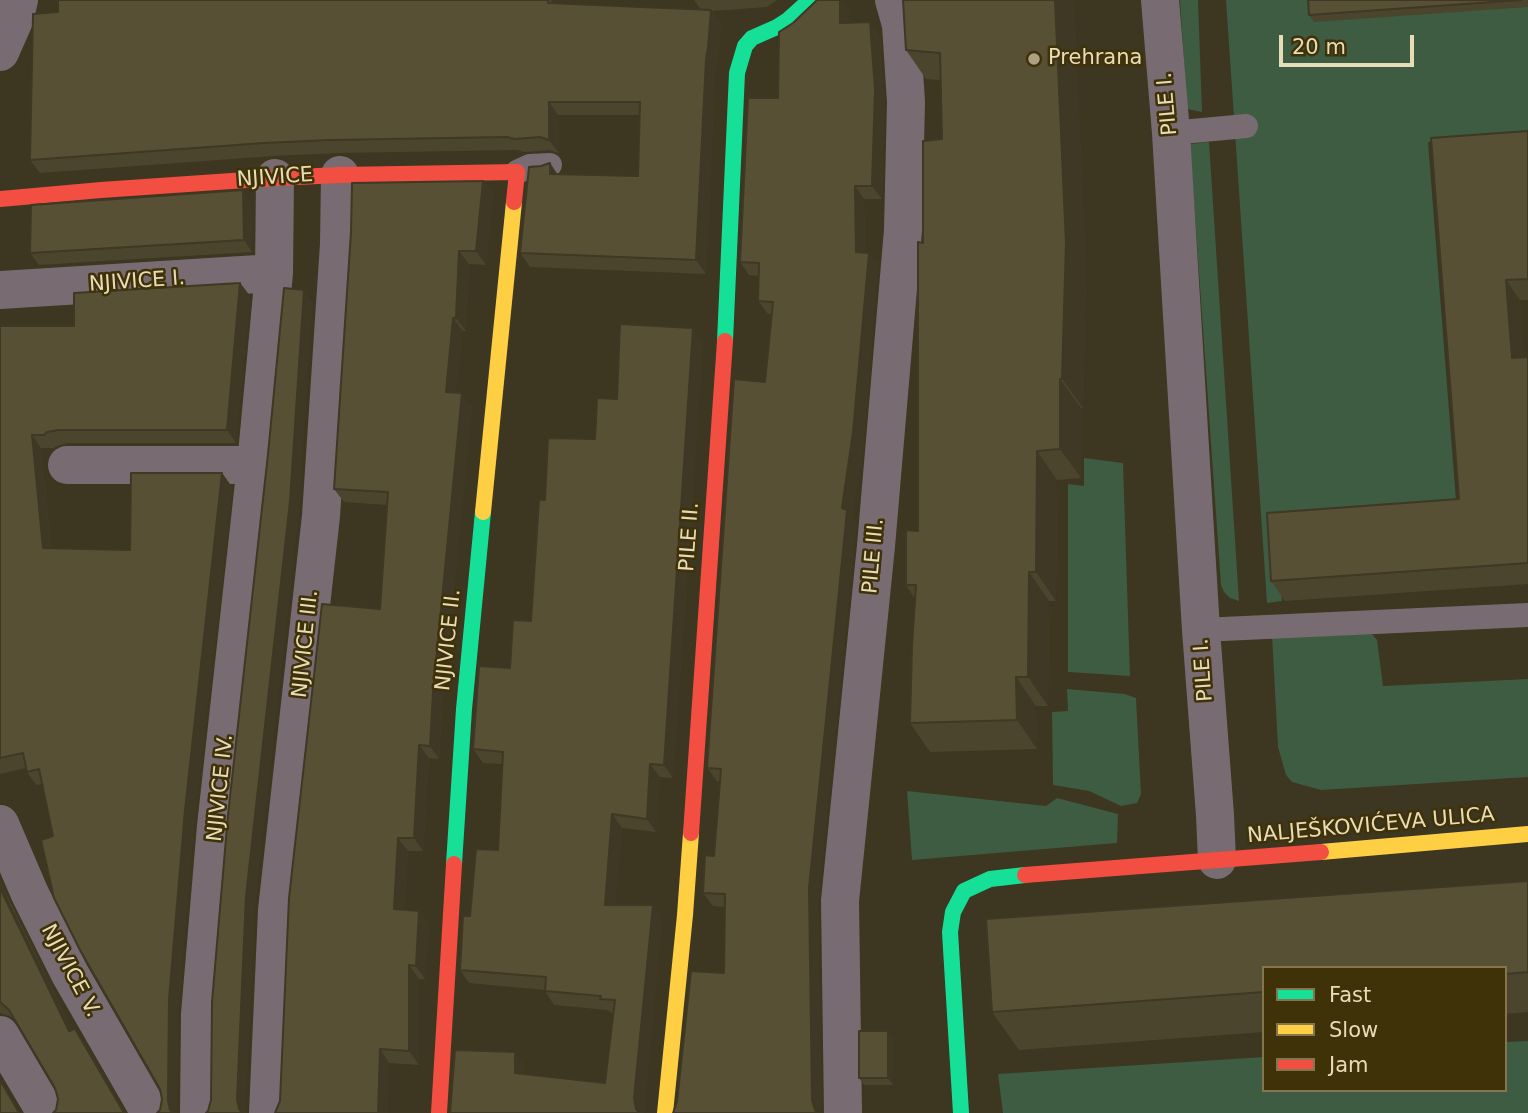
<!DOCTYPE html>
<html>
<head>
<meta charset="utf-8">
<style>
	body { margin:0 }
	#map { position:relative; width:1528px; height:1113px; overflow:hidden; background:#3d3621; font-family:"DejaVu Sans",sans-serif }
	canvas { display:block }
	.legend { position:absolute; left:1262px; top:966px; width:245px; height:126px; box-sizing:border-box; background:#3f3208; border:2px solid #83764e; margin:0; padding:9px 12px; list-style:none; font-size:21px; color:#e8dcb8 }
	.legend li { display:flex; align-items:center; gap:14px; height:35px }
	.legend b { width:35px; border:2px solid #83764e }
	.scale { position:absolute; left:1279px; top:35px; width:135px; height:32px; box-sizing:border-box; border:4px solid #e8dcb8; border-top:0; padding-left:9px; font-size:21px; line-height:24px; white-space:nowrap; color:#e8dcb8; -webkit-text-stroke:5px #3f3208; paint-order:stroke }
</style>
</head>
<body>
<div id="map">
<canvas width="1528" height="1113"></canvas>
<ul class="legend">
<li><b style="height:9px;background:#16e098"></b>Fast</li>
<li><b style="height:9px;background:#ffcf43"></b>Slow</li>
<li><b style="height:9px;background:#f24e42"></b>Jam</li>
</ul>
<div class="scale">20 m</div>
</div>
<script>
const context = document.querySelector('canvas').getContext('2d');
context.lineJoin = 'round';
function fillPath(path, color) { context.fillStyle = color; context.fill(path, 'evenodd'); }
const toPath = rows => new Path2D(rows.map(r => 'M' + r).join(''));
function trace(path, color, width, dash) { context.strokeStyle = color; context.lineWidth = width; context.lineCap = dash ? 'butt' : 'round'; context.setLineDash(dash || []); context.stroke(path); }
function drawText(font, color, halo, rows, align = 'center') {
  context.font = font + ' "DejaVu Sans",sans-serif'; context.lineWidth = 5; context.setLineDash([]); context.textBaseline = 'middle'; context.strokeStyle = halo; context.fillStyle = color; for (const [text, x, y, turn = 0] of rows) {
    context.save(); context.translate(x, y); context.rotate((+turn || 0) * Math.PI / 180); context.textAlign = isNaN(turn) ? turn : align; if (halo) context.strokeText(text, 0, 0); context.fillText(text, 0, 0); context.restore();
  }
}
const green = toPath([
	[1180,0,1198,0,1202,112,1187,109],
	[1226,0,1528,0,1528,134,1428,142,1457,513,1277,529,1282,601,1267,603],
	[1209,142,1239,601,1230,598,1224,592,1221,585,1190,144],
	[1084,458,1123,463,1130,676,1068,672,1068,484,1084,486],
	[1366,632,1373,635,1377,640,1383,686,1528,679,1528,777,1321,790,1292,782,1286,775,1278,747,1272,635],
	[1067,689,1125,694,1136,698,1141,794,1137,803,1121,806,1089,791,1053,785,1052,712,1068,711],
	[907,791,1046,806,1057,798,1118,814,1117,843,912,860],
	[1528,1041,1528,1113,1003,1113,998,1074,1264,1057,1264,1090,1505,1090,1505,1042]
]);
const lane = toPath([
	[1171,133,1246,126],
	[517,172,530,166,550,165],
	[1201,630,1528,615]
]);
const street = toPath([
	[1160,0,1171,133,1201,630,1215,815,1217,860],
	[0,52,15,18,19,0],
	[0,290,274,273],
	[67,465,256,465],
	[0,824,30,894,70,974,150,1113],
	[0,1035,46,1113],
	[199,1113,200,1014,216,826,256,465,274,273,275,178],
	[268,1113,277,910,321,516,339,244,340,175],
	[843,1113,840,901,876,546,903,230,906,102,901,25,894,0]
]);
const fast = toPath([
	[725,341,737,73,745,46,752,38,777,27,788,20,810,0],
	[454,864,464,709,483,512],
	[961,1113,950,932,953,912,964,891,990,879,1025,875]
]);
const slow = toPath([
	[483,512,514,202],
	[1321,852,1528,834],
	[665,1113,685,915,691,833]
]);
const jam = toPath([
	[0,199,101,190,275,178,340,175,517,172,514,202],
	[691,833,725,341],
	[1025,875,1321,852],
	[439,1113,454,864]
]);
const wall = toPath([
	[58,0,551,0,553,3,701,10,694,0,777,0,767,7,712,11,721,24,718,61,715,72,706,274,530,267,520,253,541,166,550,163,558,175,638,176,640,115,558,115,559,153,549,150,525,152,517,150,339,153,273,156,40,173,30,160,58,12],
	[903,0,1074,0,1086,271,1083,408,1081,408,1081,478,1057,480,1056,601,1049,601,1048,706,1036,706,1037,749,930,752,910,723,915,599,906,585,918,531,923,243,942,139,940,80,926,79,906,50],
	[1528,0,1528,7,1314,22,1309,15],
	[849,8,849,23,880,35,884,102,882,199,864,199,865,253,869,253,878,266,863,446,852,517,856,523,854,544,818,901,821,1113,673,1113,724,973,725,907,713,906,703,893,714,856,720,782,717,781,707,768,765,382,771,314,768,314,758,301,759,276,749,275,740,262,778,98],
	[1528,131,1528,300,1520,300,1524,357,1528,357,1528,584,1285,601,1271,581,1459,499],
	[483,181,493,194,486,265,469,264,466,331,463,331,456,393,472,406,442,707,439,759,429,758,423,851,408,851,404,910,419,911,429,925,425,979,419,979,419,1065,389,1063,277,1112,280,1101,380,609,387,505,344,502,334,489],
	[251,202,252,252,39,265,30,253],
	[240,283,250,296,236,443,67,443,57,446,54,448,41,448,51,548,130,550,131,473,222,473,232,487,194,824,178,1012,177,1113,157,1113,160,1110,162,1099,160,1089,80,950,54,898,41,840,53,836,42,784,36,785,27,772,26,768,0,774,0,326,74,326,74,293],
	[703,341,673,778,660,777,656,832,622,828,615,905,653,905,662,918,644,1113,450,1113,515,1052,524,1066,524,1074,605,1083,613,1013,610,1012,608,1010,554,1005,545,991,545,990,469,983,460,970,470,916,498,850,502,764,483,763,473,749,531,621,545,500,595,439,617,399],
	[0,881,72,1030,75,1029,84,1042,125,1113,56,1110,58,1099,55,1088,15,1020,10,1016,0,1013],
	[1528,881,1528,1012,1505,1014,1505,968,1264,968,1264,1032,1019,1050,992,1012],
	[893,1039,893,1085,864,1085,859,1078]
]);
const shadedWall = toPath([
	[840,0,843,0,849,8,850,36,840,23],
	[1055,0,1074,0,1086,271,1083,408,1062,379],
	[711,10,721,24,718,61,715,72,706,274,696,260,706,59],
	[870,22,880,35,884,102,882,199,872,186],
	[549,102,558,115,559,153,549,140],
	[550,163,559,177,550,174],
	[483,181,493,194,486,265,476,251],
	[855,186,864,199,865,265,856,252],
	[243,190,251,202,252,252,244,240],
	[459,251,469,264,466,331,456,318],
	[869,253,878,266,863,446,852,517,856,523,854,544,818,901,821,1113,817,1113,815,1110,812,1100,809,888,842,508],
	[1506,280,1520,300,1526,378,1512,358],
	[240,283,250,296,236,443,227,430],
	[304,290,313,303,299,514,255,909,246,1113,242,1113,239,1109,237,1099,246,896],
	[453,318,463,331,455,405,446,392],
	[693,328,703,341,673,778,664,765],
	[1060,379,1081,408,1081,478,1060,449],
	[462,393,472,406,442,707,439,759,430,746,433,693],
	[32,435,41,448,52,562,43,548],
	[1037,451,1057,480,1056,601,1036,572],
	[222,473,232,487,194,824,178,1012,177,1113,173,1113,170,1110,168,1100,169,999,185,810],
	[1029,572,1049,601,1048,706,1028,677],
	[1016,677,1036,706,1037,749,1017,720],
	[419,745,429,758,423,851,414,838],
	[650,764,660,777,656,832,647,819],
	[612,814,622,828,614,918,605,905],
	[398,838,408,851,403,922,394,909],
	[0,881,10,904,79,1044,69,1031,0,888],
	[653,905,662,918,644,1113,639,1113,636,1109,634,1098],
	[419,911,429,925,425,979,416,966],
	[409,965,419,979,419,1065,409,1051],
	[75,1029,84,1042,125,1113,123,1113],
	[888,1031,893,1039,893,1085,888,1078],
	[380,1049,389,1063,388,1113,378,1113],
	[515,1052,524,1066,524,1087,515,1073],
	[0,1078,21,1113,19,1113,0,1080]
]);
const building = toPath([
	[58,0,548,0,548,3,711,10,708,47,706,59,696,260,520,253,529,167,541,166,550,163,550,174,638,176,640,102,549,102,549,140,540,137,515,139,507,137,330,140,264,143,30,160,33,14,58,12,58,0],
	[817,0,840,0,840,23,870,22,875,89,872,186,855,186,856,252,869,253,853,432,842,508,847,510,845,531,809,888,812,1100,815,1110,817,1113,673,1113,677,1102,691,971,724,973,725,894,703,893,705,855,714,856,721,769,707,768,734,379,765,382,773,302,758,301,759,263,740,262,748,98,778,98,779,32,793,23,817,0],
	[903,0,1055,0,1066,243,1062,379,1060,379,1060,449,1037,451,1036,572,1029,572,1028,677,1016,677,1017,720,910,723,912,646,916,585,906,585,906,530,918,531,918,242,923,243,923,141,942,139,940,53,906,50,903,0],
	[1308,0,1522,0,1309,15,1308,0],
	[1528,131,1528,279,1506,280,1512,358,1528,357,1528,563,1271,581,1267,513,1459,499,1431,138,1528,131],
	[483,181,476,251,459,251,456,318,453,318,446,392,462,393,433,693,430,746,419,745,414,838,398,838,394,909,419,911,416,966,409,965,409,1051,380,1049,378,1113,275,1113,280,1101,289,898,322,604,380,609,388,492,334,489,351,232,352,183,483,181],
	[243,190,244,240,30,253,31,205,243,190],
	[240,283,227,430,58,430,47,432,44,435,32,435,43,548,130,550,131,473,222,473,185,810,169,999,168,1100,170,1110,173,1113,157,1113,160,1110,162,1099,160,1089,80,950,54,898,41,840,53,836,39,769,27,772,23,753,0,758,0,326,74,326,74,293,240,283],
	[284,288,304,290,290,501,246,896,237,1099,239,1109,242,1113,206,1113,208,1111,211,1100,212,1002,228,815,268,454,284,288],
	[620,324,693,328,664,765,650,764,647,819,612,814,605,905,653,905,634,1098,636,1109,639,1113,450,1113,455,1050,515,1052,515,1073,605,1083,615,1000,600,999,601,996,545,991,546,977,460,970,463,916,470,916,476,849,498,850,503,752,473,749,479,666,510,668,513,620,531,621,539,500,545,500,548,438,595,439,597,398,617,399,620,324],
	[1528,881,1528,972,1505,974,1505,968,1264,968,1264,992,992,1012,986,919,1528,881],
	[0,888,69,1031,75,1029,124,1113,53,1113,56,1110,58,1099,55,1088,9,1010,0,1002,0,888],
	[859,1031,888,1031,888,1078,859,1078,859,1031],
	[0,1080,18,1111,20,1113,0,1113,0,1080]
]);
const markers = [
	[1034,59,7,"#aca283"]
];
const poiNames = [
	["Prehrana",1048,59]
];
const streetNames = [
	["PILE I.",1168,104,-95],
	["NJIVICE",275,178,-4],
	["NJIVICE I.",137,282,-4],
	["PILE II.",690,537,-86],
	["PILE III.",874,556,-85],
	["NJIVICE II.",449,640,-84],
	["NJIVICE III.",306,644,-84],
	["PILE I.",1204,670,-94],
	["NJIVICE IV.",221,788,-84],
	["NALJEŠKOVIĆEVA ULICA",1371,826,-5],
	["NJIVICE V.",70,971,62]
];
fillPath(green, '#3d5c41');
trace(lane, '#786c72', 24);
trace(street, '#786c72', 38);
trace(fast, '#16e098', 16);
trace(slow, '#ffcf43', 16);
trace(jam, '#f24e42', 16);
fillPath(wall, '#4c452d');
fillPath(shadedWall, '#3e3824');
fillPath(building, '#585034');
trace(building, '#3e3824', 2);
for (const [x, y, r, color] of markers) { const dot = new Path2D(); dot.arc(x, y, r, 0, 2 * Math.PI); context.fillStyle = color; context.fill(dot); trace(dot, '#3f3208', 2.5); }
drawText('21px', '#e8dcb8', '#3f3208', poiNames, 'left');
drawText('21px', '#e8dcb8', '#3f3208', streetNames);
</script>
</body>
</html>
